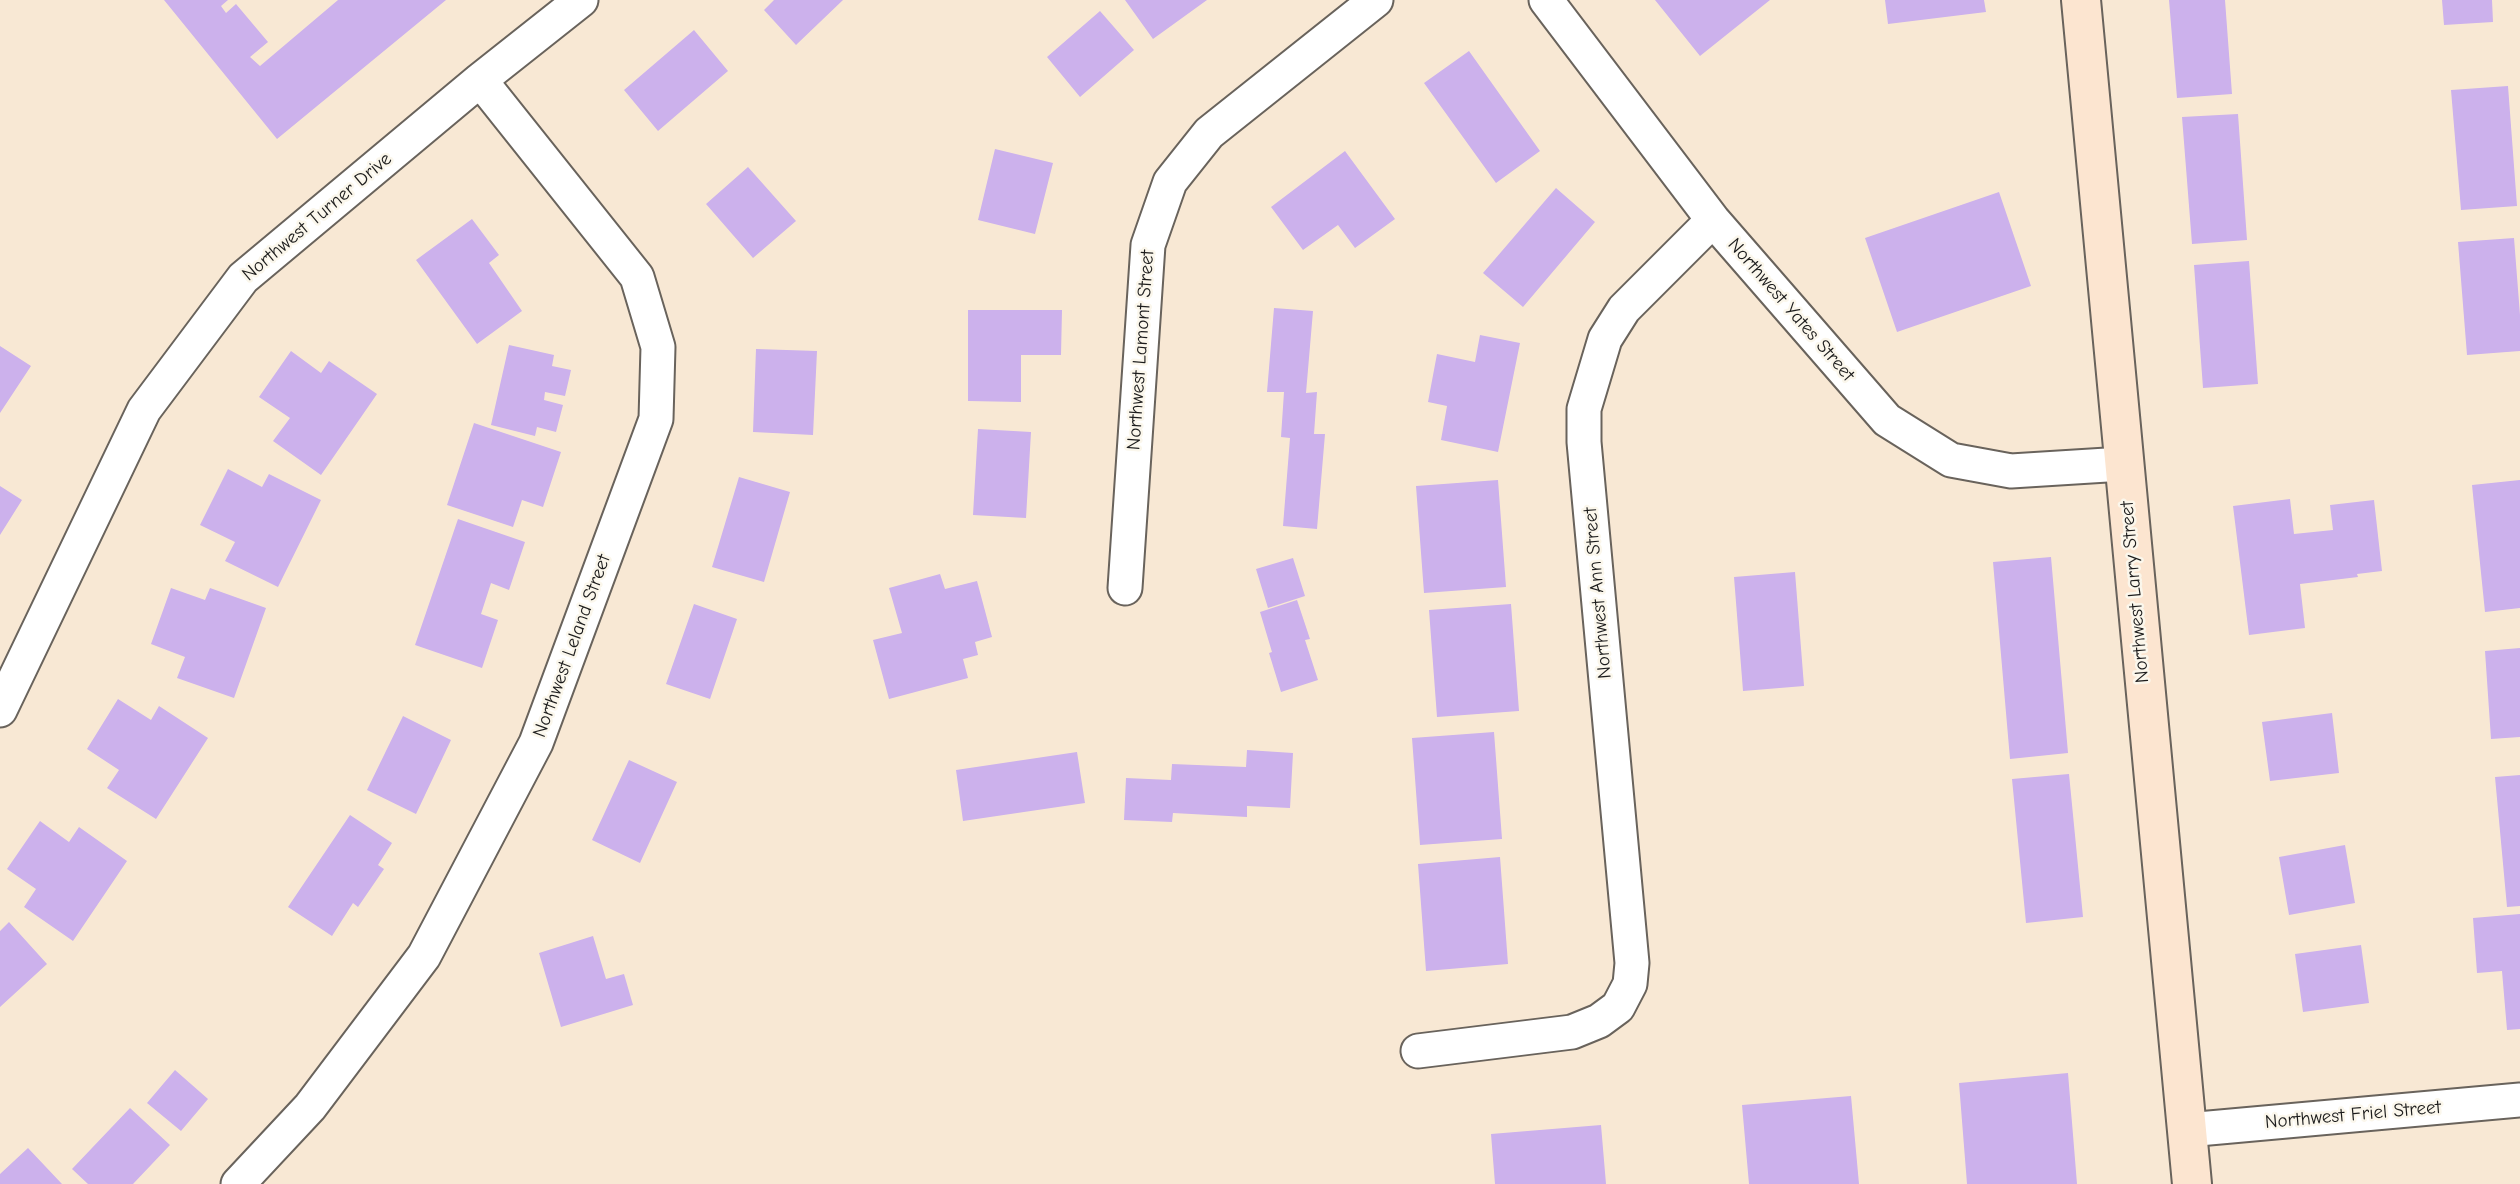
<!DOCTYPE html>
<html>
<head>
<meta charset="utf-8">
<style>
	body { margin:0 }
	canvas { display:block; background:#f8e8d4 }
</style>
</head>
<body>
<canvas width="2520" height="1184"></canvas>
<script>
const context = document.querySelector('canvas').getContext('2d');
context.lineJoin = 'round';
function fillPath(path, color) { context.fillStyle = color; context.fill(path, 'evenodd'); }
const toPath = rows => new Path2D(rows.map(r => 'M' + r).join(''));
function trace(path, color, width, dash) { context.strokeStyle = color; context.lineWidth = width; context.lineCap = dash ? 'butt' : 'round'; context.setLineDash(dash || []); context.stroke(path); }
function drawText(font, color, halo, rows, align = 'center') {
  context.font = font + ' "Comic Neue",sans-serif'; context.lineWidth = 5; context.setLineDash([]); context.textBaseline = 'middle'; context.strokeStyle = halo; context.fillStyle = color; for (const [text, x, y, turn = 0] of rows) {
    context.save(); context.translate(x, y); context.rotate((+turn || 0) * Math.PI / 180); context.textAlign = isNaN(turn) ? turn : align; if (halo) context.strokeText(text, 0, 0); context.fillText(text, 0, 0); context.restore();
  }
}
const building = toPath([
	[164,0,228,0,221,6,226,13,236,4,268,42,250,57,260,66,338,0,446,0,277,139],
	[774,0,843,0,796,45,764,10],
	[1125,0,1207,0,1153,39],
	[1655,0,1770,0,1700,56],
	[1885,0,1984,0,1986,12,1888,24],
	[2169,0,2225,0,2232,94,2177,98],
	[2442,0,2492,0,2493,22,2444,25],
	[1100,11,1134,50,1080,97,1047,57],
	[694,30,728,71,658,131,624,90],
	[1469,51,1540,151,1496,183,1424,83],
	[2508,86,2517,206,2461,210,2451,90],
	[2238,114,2247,240,2192,244,2182,117],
	[995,149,1053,163,1035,234,978,220],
	[1345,151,1395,219,1355,248,1338,225,1303,250,1271,207],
	[748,167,796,221,753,258,706,204],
	[1556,188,1595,222,1523,307,1483,273],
	[1999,192,2031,286,1897,332,1865,238],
	[472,219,499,255,489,263,522,311,477,344,416,260],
	[2514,238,2520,315,2520,351,2467,355,2458,242],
	[2249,261,2258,384,2203,388,2194,265],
	[1274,308,1313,311,1306,393,1317,392,1314,434,1325,434,1317,529,1283,526,1290,438,1281,437,1284,392,1267,392],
	[968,310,1062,310,1061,355,1021,355,1021,402,968,401],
	[1480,335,1520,343,1498,452,1441,440,1447,406,1428,402,1437,354,1475,362],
	[509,345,554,355,552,366,571,370,565,396,545,392,544,400,563,405,556,432,537,427,535,436,491,425],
	[0,346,31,366,0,413],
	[756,349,817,351,813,435,753,432],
	[291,351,321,373,329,361,377,394,321,475,273,441,290,418,259,397],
	[474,423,561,452,543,507,522,500,513,527,447,505],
	[978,429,1031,432,1026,518,973,515],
	[228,469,262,487,269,474,321,500,278,587,225,561,235,542,200,525],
	[739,477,790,492,764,582,712,567],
	[1498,480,1506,587,1424,593,1416,486],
	[2520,480,2520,608,2485,612,2472,485],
	[0,486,22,500,0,535],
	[2290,499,2294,534,2333,530,2330,505,2374,500,2382,571,2357,574,2358,577,2300,584,2305,628,2249,635,2233,506],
	[458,519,525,542,509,590,491,583,481,614,498,620,482,668,415,645],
	[2051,557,2068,753,2010,759,1993,562],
	[1293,558,1305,596,1268,608,1256,569],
	[1795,572,1804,686,1743,691,1734,577],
	[940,574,945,589,977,581,992,637,975,642,978,655,963,659,968,678,889,699,873,640,902,633,889,588],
	[171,588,205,600,210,588,266,608,234,698,177,678,185,657,151,644],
	[1297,600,1310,639,1305,640,1318,680,1281,692,1269,653,1272,652,1260,612],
	[694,604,737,619,710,699,666,684],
	[1511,604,1519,711,1437,717,1429,610],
	[2520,648,2520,737,2491,739,2485,651],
	[118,699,151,720,159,706,208,738,156,819,107,788,119,770,87,749],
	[2332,713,2339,773,2270,781,2262,722],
	[403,716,451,740,416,814,367,790],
	[1494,732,1502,839,1420,845,1412,738],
	[1247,750,1293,753,1290,808,1247,806,1247,817,1173,813,1172,822,1124,820,1126,778,1171,780,1172,764,1246,767],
	[1077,752,1085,803,963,821,956,770],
	[629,760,677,782,640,863,592,840],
	[2069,774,2083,917,2026,923,2012,779],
	[2520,775,2520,906,2507,907,2495,777],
	[350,815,392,843,378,865,384,869,358,907,353,903,332,936,288,907],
	[40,821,69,842,79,827,127,861,73,941,24,907,36,889,7,869],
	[2345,845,2355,903,2289,915,2279,857],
	[1500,857,1508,964,1426,971,1418,864],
	[2520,914,2520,1029,2507,1030,2502,971,2477,973,2473,918],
	[9,922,47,964,0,1007,0,931],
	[593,936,606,979,624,974,633,1005,561,1027,539,953],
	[2361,945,2369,1003,2303,1012,2295,954],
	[175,1070,208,1099,181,1131,147,1103],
	[2068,1073,2077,1184,1967,1184,1959,1083],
	[1851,1096,1859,1184,1749,1184,1742,1105],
	[130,1108,170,1145,133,1184,88,1184,72,1169],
	[1601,1125,1606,1184,1495,1184,1491,1134],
	[28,1148,62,1184,0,1184,0,1174]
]);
const street = toPath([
	[1546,0,1713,220,1887,420,1951,460,2011,471,2123,464],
	[1125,588,1148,245,1170,182,1209,133,1376,0],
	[0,710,144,410,243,278,480,80,581,0],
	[1418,1051,1572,1032,1599,1021,1618,1007,1630,984,1632,963,1584,442,1584,409,1605,339,1624,309,1713,220],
	[2187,1130,2520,1100],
	[238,1184,310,1107,424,956,536,743,656,419,658,347,637,277,480,80]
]);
const secondary = toPath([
	[2081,0,2192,1184]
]);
const streetNames = [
	["Northwest Turner Drive",317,217,-40],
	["Northwest Yates Street",1791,310,49],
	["Northwest Lamont Street",1141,350,-86],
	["Northwest Larry Street",2135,592,-95],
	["Northwest Ann Street",1598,593,-95],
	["Northwest Leland Street",572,646,-70],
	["Northwest Friel Street",2353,1115,-5]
];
fillPath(building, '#ccb1ec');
trace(street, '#69635c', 37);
trace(secondary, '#69635c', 42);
trace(street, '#fff', 33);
trace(secondary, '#fce5d0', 38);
drawText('19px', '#1c1c1c', '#fbf7ec', streetNames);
</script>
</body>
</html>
